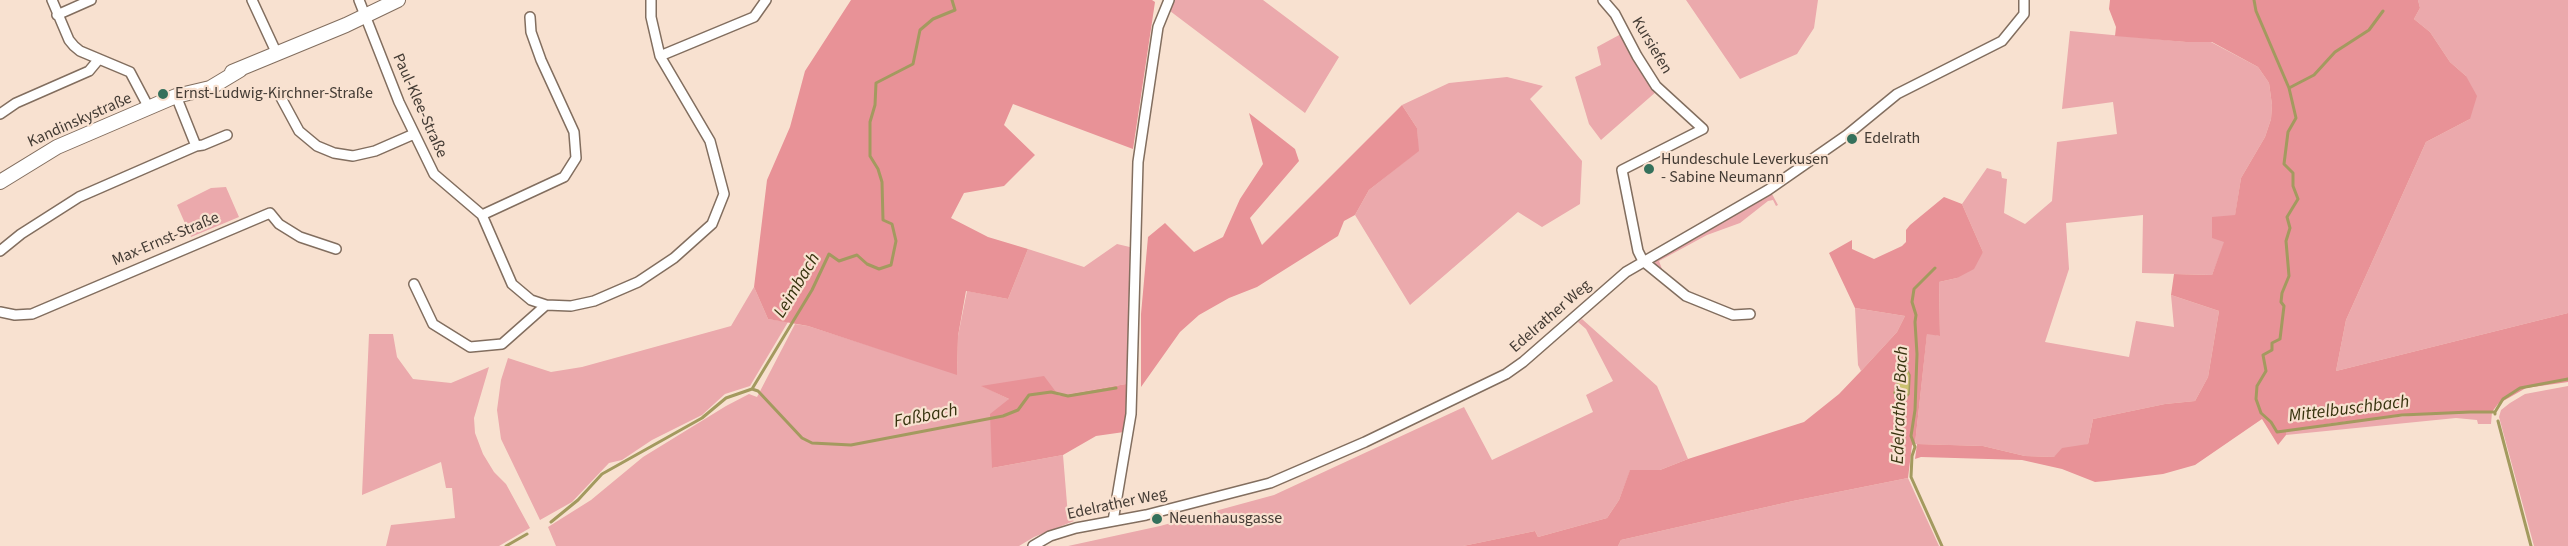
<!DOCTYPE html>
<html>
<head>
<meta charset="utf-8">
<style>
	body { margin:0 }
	canvas { display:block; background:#f8e1d0 }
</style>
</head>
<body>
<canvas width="2568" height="546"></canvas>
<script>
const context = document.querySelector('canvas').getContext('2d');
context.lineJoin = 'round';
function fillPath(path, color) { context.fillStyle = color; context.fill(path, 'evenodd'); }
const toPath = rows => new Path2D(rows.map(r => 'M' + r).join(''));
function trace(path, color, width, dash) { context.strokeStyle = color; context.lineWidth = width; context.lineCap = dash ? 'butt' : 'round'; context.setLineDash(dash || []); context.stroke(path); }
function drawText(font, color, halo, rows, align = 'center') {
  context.font = font + ' "Source Sans 3",sans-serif'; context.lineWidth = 4.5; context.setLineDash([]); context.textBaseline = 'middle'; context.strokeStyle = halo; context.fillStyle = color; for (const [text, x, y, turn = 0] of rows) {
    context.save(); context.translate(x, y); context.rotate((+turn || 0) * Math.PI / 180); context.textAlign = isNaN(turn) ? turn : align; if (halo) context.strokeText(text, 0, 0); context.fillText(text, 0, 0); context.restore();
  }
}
const green = toPath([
	[1175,0,1263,0,1339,57,1305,113,1170,11],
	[1686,0,1818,0,1814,28,1797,54,1740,79],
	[2418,0,2568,0,2568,313,2336,371,2346,320,2426,142,2470,119,2466,76,2450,62,2430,32,2414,19,2420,8],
	[2070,31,2186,42,2211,42,2258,67,2269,83,2272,105,2271,119,2265,137,2241,178,2235,216,2212,275,2142,273,2143,215,2066,223,2069,269,2045,342,2129,357,2136,321,2174,327,2171,295,2219,311,2208,377,2195,401,2165,404,2093,419,2088,444,2054,457,2025,456,1983,446,1915,444,1927,333,1940,336,1939,282,1957,278,1983,252,1962,204,1987,168,2001,172,2002,178,2007,179,2004,213,2025,224,2052,201,2057,142,2117,134,2113,102,2062,109],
	[1621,34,1657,91,1601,140,1589,124,1575,77,1601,65,1597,47],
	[1507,77,1543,86,1530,99,1582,161,1580,204,1542,227,1518,212,1410,305,1355,215,1369,190,1418,151,1417,128,1402,105,1449,83],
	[226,187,239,217,191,237,177,205,211,188],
	[1772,194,1778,205,1776,206,1773,200,1768,201,1740,223,1707,235,1659,261,1662,269,1659,271,1655,265,1655,259],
	[1117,244,1134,248,1126,384,1059,396,982,386,1009,399,992,468,1063,455,1068,516,1074,521,1034,537,1019,546,556,546,548,527,591,500,643,457,726,406,749,394,757,397,795,324,808,326,957,374,958,336,967,291,1008,299,1028,249,1084,267],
	[754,287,768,319,788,322,750,386,725,394,702,415,652,440,622,460,609,463,572,502,540,520,501,439,497,410,501,380,508,358,551,372,582,367,731,326],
	[1855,308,1905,316,1897,332,1861,371,1858,365],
	[1582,319,1657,386,1688,459,1660,470,1630,471,1619,500,1607,518,1538,537,1535,531,1463,546,1068,546,1160,526,1274,495,1464,407,1492,460,1593,412,1586,395,1613,381,1586,329,1578,322],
	[369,334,393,334,397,357,413,379,451,383,489,367,474,418,475,433,483,454,494,472,506,484,530,528,499,546,386,546,391,525,455,518,452,488,446,488,441,462,362,495],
	[2568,386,2568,546,2534,546,2499,417,2501,410,2510,403,2525,394],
	[2451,412,2492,412,2491,424,2478,424,2477,420,2456,418,2286,435,2285,431,2333,423],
	[1908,478,1939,546,1618,546,1621,540,1793,501]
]);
const forest = toPath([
	[851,0,1152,0,1155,2,1133,149,1013,104,1004,125,1035,155,1004,186,964,193,951,218,988,237,1028,249,1008,299,966,291,958,336,957,375,808,326,768,319,754,287,767,180,790,127,805,71],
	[2110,0,2418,0,2420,8,2414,19,2430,32,2450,62,2466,76,2477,96,2470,119,2426,142,2346,320,2336,371,2568,313,2568,382,2526,388,2498,404,2492,412,2426,413,2333,423,2286,431,2286,435,2278,445,2262,419,2195,465,2163,474,2106,481,2095,482,2062,469,2022,460,1921,457,1915,459,1917,444,1983,446,2025,456,2054,457,2062,448,2088,444,2093,419,2165,404,2195,401,2208,377,2219,311,2171,295,2174,274,2212,275,2224,242,2212,238,2212,217,2235,215,2241,178,2265,137,2271,119,2272,105,2269,83,2258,67,2212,42,2186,42,2115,36,2116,27,2109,9],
	[1402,105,1417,128,1419,151,1369,190,1355,215,1344,221,1338,236,1257,287,1229,298,1199,315,1180,332,1141,387,1141,314,1148,237,1165,223,1194,252,1223,237,1240,199,1263,164,1249,113,1295,149,1299,161,1250,218,1262,245],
	[1944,197,1962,204,1983,252,1974,269,1957,278,1939,282,1940,336,1927,334,1915,444,1912,445,1908,478,1793,501,1621,540,1618,546,1463,546,1535,531,1538,537,1607,518,1619,500,1630,470,1660,470,1688,459,1804,422,1839,394,1861,371,1897,332,1905,316,1855,308,1829,253,1852,240,1852,249,1874,259,1902,246,1906,242,1906,230,1910,225],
	[1044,376,1059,396,1126,384,1127,412,1124,432,1096,436,1063,455,992,468,990,414,1009,399,981,386]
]);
const water = toPath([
	[1902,367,1906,367,1910,375,1909,394,1905,399,1899,398,1894,393,1902,367]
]);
const stream = toPath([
	[2254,0,2256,11,2289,88,2296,118,2288,132,2284,164,2293,173,2293,186,2298,199,2287,217,2290,228,2286,241,2289,276,2282,293,2281,302,2284,306,2280,339,2272,343,2272,350,2263,355,2266,371,2257,386,2256,399,2261,413,2271,422,2277,432,2402,415,2470,412,2495,412,2495,414],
	[2289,88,2314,75,2335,52,2369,30,2383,11],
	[1935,268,1914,289,1912,302,1916,315,1915,322,1917,354,1915,410,1911,436,1915,447,1912,456,1911,477,1942,546],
	[752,389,758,391,802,438,812,443,851,445,1003,416,1018,410,1029,395,1051,392,1068,396,1116,388],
	[2495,412,2503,399,2520,388,2568,379],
	[2498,421,2531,546],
	[551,522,578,500,602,474,702,418,726,398,752,389,812,290,829,254,839,261,857,255,867,264,879,269,891,265,896,241,892,224,883,220,882,182,878,169,870,156,870,122,875,105,876,83,913,64,920,30,933,19,955,10,952,0],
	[506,546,527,534]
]);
const street = toPath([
	[52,0,69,40,74,46,80,51,130,72,149,108],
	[252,0,277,54],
	[359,0,399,102,434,174,482,215,512,284,531,300,546,305,571,306,594,301,638,282,674,258,712,224,724,194,710,141,660,56,651,17,651,0],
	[1603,0,1615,14,1637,56,1656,86,1703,129,1622,170,1638,251,1643,261,1686,296,1733,315,1750,314],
	[57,15,91,0],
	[660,56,754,17,766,0],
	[279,94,299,131,317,146,334,153,353,156,375,151,414,134],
	[0,114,16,103,89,71,99,59],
	[196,146,203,145,227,135],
	[482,215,564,177,576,158,574,132,541,60,531,32,530,17],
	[0,251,21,234,79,197,196,146,176,96],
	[414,284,433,324,470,347,502,344,546,305],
	[0,312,15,315,32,314,270,213,279,224,300,237,336,249],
	[1113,521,1131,414,1138,162,1158,27,1169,0],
	[1033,546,1050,536,1076,528,1146,515,1270,483,1365,442,1506,374,1523,362,1626,272,1768,190,1847,135,1897,94,2002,41,2024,14,2024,0]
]);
const secondary = toPath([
	[232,72,346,25,398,0],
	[0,182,57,147,176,96,210,88,240,70]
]);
const markers = [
	[163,94,6,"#35715c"],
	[1852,139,6,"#35715c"],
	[1649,169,6,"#35715c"],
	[1157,519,6,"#35715c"]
];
const streetNames = [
	["Kursiefen",1651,46,59],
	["Paul-Klee-Straße",419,106,66],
	["Kandinskystraße",80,121,-24],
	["Max-Ernst-Straße",166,240,-23],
	["Edelrather Weg",1551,317,-41],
	["Edelrather Weg",1117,505,-12]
];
const poiNames = [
	["Ernst-Ludwig-Kirchner-Straße",175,94],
	["Edelrath",1864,139],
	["Hundeschule Leverkusen",1661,160],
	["- Sabine Neumann",1661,178],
	["Neuenhausgasse",1169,519]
];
const waterNames = [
	["Leimbach",798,286,-59],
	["Edelrather Bach",1901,405,-88],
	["Mittelbuschbach",2349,410,-7],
	["Faßbach",926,417,-11]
];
fillPath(green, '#eba9ac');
fillPath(forest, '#e89297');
fillPath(water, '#ccc371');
trace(water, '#a39a5f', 1.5);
trace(stream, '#a39a5f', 3);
trace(street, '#826e5f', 12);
trace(secondary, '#826e5f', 16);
trace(street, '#fff', 9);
trace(secondary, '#fff', 14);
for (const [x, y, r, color] of markers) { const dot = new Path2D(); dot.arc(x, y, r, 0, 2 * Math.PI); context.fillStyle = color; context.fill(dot); trace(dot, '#f8e1d0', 2); }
drawText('16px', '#433b34', '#f8e1d0', streetNames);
drawText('16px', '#433b34', '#f8e1d0', poiNames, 'left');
drawText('italic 18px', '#37330e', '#f8e1d0', waterNames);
</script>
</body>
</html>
